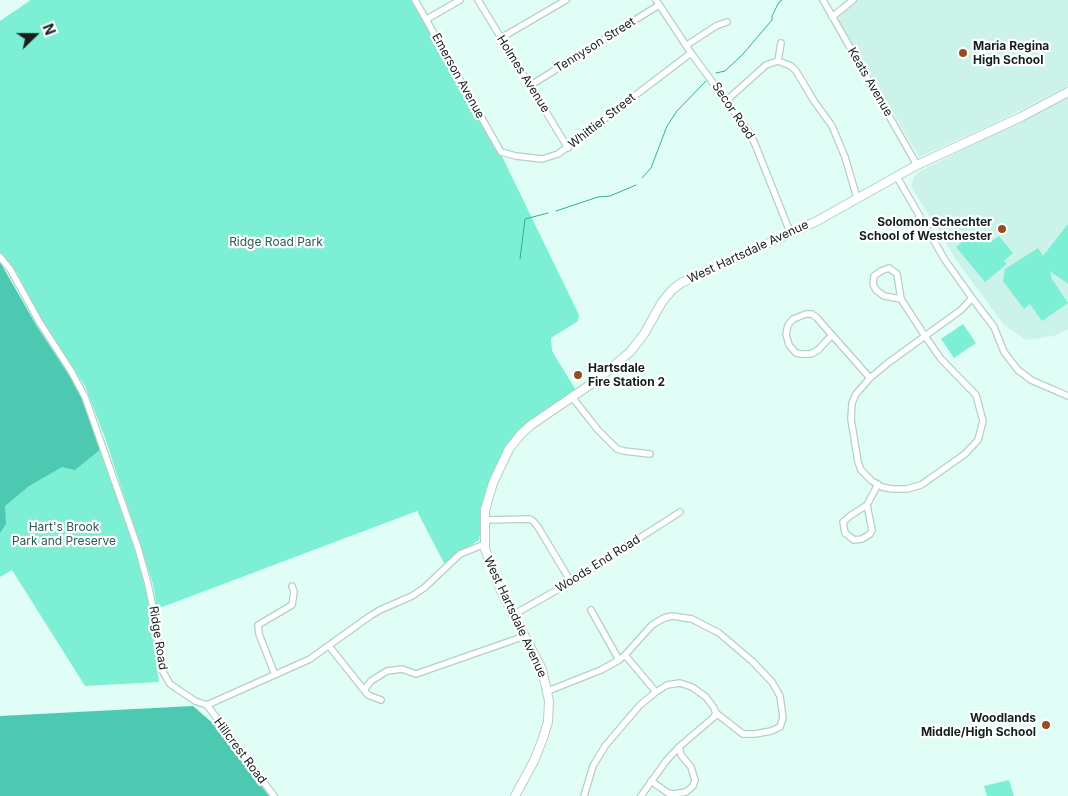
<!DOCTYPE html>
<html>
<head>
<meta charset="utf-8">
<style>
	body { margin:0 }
	#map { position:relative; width:1068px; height:796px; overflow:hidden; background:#e0fef6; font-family:Inter,sans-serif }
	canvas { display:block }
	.north { position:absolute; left:10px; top:10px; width:50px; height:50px; -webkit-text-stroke:4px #fff; paint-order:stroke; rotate:68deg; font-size:14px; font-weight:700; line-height:20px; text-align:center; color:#15201d }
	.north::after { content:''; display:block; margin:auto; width:18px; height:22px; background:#15201d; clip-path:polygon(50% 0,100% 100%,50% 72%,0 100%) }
</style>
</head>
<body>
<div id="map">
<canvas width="1068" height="796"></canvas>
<div class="north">N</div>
</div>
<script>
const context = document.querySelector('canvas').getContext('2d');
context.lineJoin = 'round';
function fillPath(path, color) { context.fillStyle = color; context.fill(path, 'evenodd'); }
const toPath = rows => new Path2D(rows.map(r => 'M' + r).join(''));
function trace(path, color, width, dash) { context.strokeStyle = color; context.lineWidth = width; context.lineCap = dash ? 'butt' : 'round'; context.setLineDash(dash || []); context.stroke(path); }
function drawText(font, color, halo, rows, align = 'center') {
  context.font = font + ' Inter,sans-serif'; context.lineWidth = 4.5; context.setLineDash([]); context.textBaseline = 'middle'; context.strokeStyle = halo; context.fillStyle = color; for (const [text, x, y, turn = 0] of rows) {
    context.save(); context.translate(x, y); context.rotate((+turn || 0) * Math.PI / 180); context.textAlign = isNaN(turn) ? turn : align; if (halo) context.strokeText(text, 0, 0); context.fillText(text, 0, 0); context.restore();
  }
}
const built = toPath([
	[856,0,1068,0,1068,86,997,122,919,157,839,21,839,14],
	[1068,97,1068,329,1054,336,1026,340,1004,325,956,260,911,186,914,177,920,171]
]);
const green = toPath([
	[31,0,411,0,426,22,496,144,579,315,578,321,551,338,552,351,577,392,540,416,507,450,492,475,479,540,463,550,445,565,417,511,157,609,153,584,104,435,85,386,40,317,17,273,0,254,0,21],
	[1068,224,1068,284,1050,271,1052,279,1068,303,1042,321,1030,304,1024,309,1003,281,1005,269,1038,248,1043,256],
	[978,229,989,243,999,236,1013,253,1004,261,1007,264,985,282,956,247],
	[0,262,36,325,78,389,108,464,140,568,149,605,159,682,85,686,12,570,0,577],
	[963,324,976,343,954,358,941,339],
	[1009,780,1014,796,987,796,984,786]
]);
const forest = toPath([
	[0,262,36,325,78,389,102,448,75,470,62,467,29,486,5,506,6,524,0,533],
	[193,706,216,726,269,796,0,796,0,716]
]);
const stream = toPath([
	[716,73,725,71,743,54,772,20,772,16,779,2,782,0],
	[642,178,651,168,667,126,677,111,706,81],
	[556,211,598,197,610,196,636,185],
	[520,259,525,219,548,213]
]);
const minor = toPath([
	[415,0,501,152,516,156,542,159,558,154,691,53],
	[478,0,568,148],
	[656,0,691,53,747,129,755,144,790,232],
	[823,0,917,165],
	[832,17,853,0],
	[427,19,460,0],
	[501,38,566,0],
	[687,45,716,26,727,22],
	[778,61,781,43],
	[531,85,659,5],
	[727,100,766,65,778,61,791,66,796,71,814,101,832,126,845,157,857,198],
	[897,177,945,260,972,298,994,327,1004,352,1018,370,1031,380,1068,396],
	[0,257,10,269,40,323,71,371,85,397,138,548,148,584,155,618,162,670,170,684,195,701,207,705,310,659,370,616,380,610,412,596,424,588,460,554,485,544],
	[889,268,897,274,901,299,884,296,876,290,873,284,874,276,881,271,889,268],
	[901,299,925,336,941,359,976,395,983,421,978,440,965,454,921,485,907,489,892,489,882,487,872,481,861,470,858,462,851,419,852,403,856,394,870,378,888,363,925,336,961,310,972,298],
	[806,314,812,314,817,318,832,335,818,350,811,354,801,354,796,353,789,345,786,334,788,325,793,319,806,314],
	[832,335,870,378],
	[572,397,598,430,617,449,624,451,650,454],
	[867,505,872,530,870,534,862,539,854,540,845,533,843,522,850,516,867,505],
	[867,505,878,484],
	[485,520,530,519,533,521,538,527,571,582],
	[591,610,619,660],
	[513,615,571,582,680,512],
	[329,646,368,695,381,700],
	[625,655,656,692],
	[275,675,259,634,258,625,292,605,294,592,292,586],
	[364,690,371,681,387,671,402,669,416,674,525,636],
	[548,691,601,670,619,660,625,655,652,625,664,618,672,616,692,619,719,633,752,661,772,682,780,696,783,718,780,727,771,731,755,734,743,734,716,713,714,708,706,697,692,687,680,683,667,685,656,692,640,705,605,746,593,766,584,796],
	[207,705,274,796],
	[651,781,668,793,674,794,686,792,693,786,695,780,691,767,681,755,679,747],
	[641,796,666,761,679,747,714,717,716,713]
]);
const major = toPath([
	[515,796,534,761,543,738,548,722,549,701,542,669,501,591,485,549,485,510,493,483,509,449,521,434,531,425,597,380,631,351,644,334,662,302,672,290,681,283,817,221,917,165,1021,117,1068,92]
]);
const markers = [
	[963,53,5,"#934e23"],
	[1002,229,5,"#934e23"],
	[578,375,5,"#934e23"],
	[1046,725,5,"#934e23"]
];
const streetNames = [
	["Tennyson Street",595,45,-32],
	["Holmes Avenue",523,74,58],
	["Emerson Avenue",458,76,61],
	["Keats Avenue",870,82,60],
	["Secor Road",733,111,56],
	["Whittier Street",602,121,-38],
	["West Hartsdale Avenue",748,252,-25],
	["Woods End Road",598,564,-32],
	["West Hartsdale Avenue",515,617,65],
	["Ridge Road",158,638,81],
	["Hillcrest Road",240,751,53]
];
const poiNames = [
	["Maria Regina",973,46],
	["High School",973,60],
	["Solomon Schechter",992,222,"right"],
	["School of Westchester",992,236,"right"],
	["Hartsdale",588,368],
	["Fire Station 2",588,382],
	["Woodlands",1036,718,"right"],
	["Middle/High School",1036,732,"right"]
];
const parkNames = [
	["Ridge Road Park",276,242],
	["Hart's Brook",64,527],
	["Park and Preserve",64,541]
];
fillPath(built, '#ccf3e9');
fillPath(green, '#7cefd5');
fillPath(forest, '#4cc9b0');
trace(stream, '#2cb199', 1);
trace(minor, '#b3d0c8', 8);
trace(major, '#b3d0c8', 10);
trace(minor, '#fff', 5.5);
trace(major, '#fff', 8);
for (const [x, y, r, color] of markers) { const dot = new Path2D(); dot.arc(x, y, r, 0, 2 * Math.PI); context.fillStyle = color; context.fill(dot); trace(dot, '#fff', 2); }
drawText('12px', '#15201d', '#fff', streetNames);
drawText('bold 12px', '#15201d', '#fff', poiNames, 'left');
drawText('12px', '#295d51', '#fff', parkNames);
</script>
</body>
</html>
